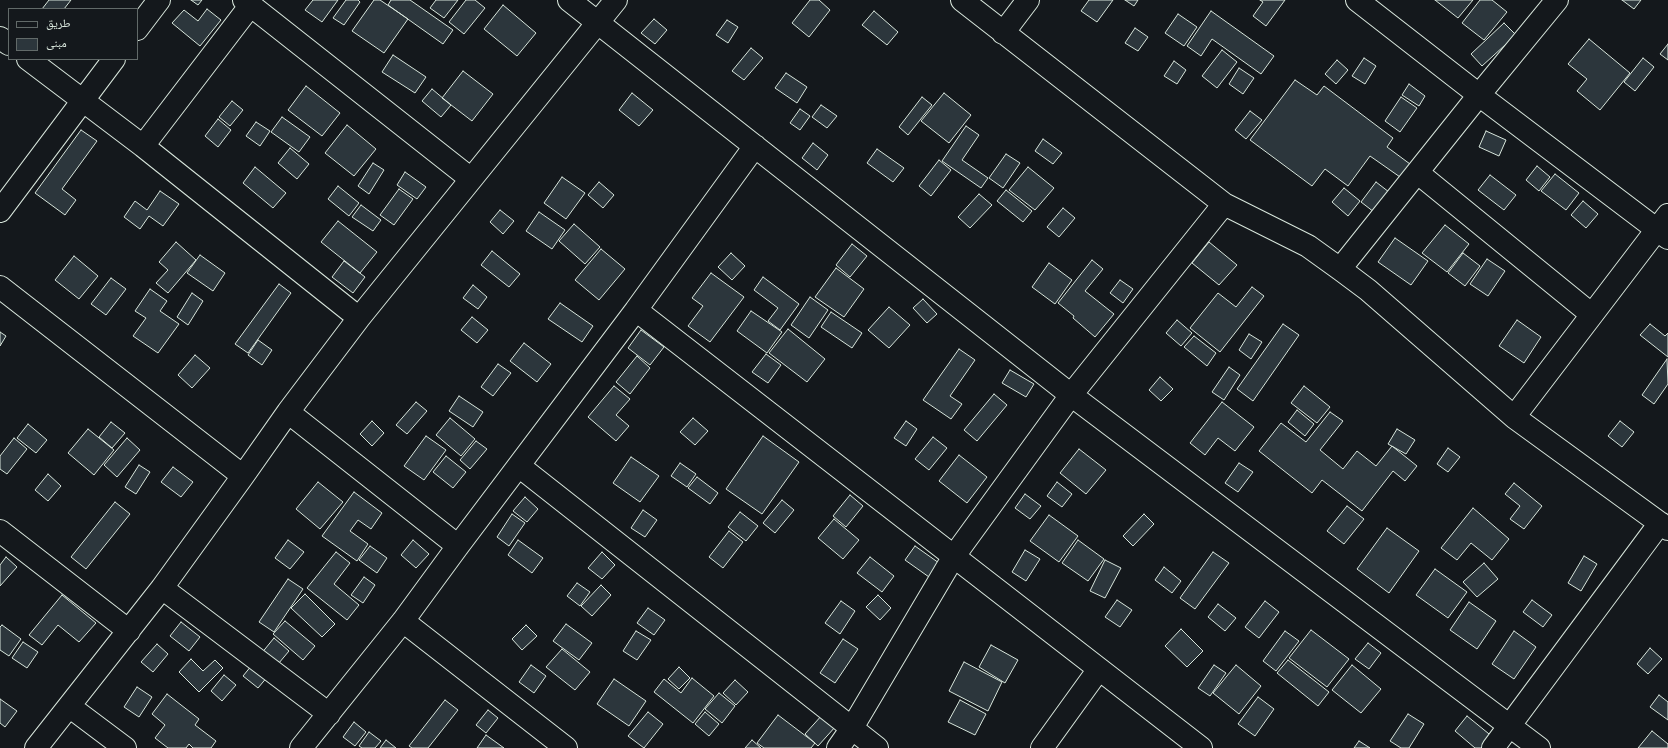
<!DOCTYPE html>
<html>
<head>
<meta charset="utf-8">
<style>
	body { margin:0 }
	#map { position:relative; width:1668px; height:748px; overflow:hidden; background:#14181c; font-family:"Titillium Web","Noto Naskh Arabic",sans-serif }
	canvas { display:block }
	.legend { position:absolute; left:8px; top:8px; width:130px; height:52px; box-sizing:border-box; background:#14181c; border:1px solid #626a69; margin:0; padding:5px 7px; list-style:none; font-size:12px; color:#d8e6dc }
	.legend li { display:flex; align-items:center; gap:8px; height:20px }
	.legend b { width:20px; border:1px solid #626a69 }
</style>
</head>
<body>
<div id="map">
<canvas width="1668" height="748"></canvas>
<ul class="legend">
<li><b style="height:5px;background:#14181c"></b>طريق</li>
<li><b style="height:11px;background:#2c363c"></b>مبنى</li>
</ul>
</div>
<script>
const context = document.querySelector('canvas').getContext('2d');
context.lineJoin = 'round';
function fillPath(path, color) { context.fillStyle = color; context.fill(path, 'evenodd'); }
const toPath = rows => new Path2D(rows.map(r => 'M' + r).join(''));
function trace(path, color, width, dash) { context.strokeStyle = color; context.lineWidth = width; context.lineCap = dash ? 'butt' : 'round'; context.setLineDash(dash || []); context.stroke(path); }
const building = toPath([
	[49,0,71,0,64,9,42,9,49,0],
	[191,0,202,0,198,5,191,0],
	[313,0,338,0,322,22,305,10,313,0],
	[346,0,358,0,360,2,344,25,333,18,346,0],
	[374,0,380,0,408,19,384,53,352,31,374,0],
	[391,0,410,0,453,30,443,44,388,5,391,0],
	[436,0,458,0,444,18,430,8,436,0],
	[466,0,475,0,485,8,464,34,449,22,466,0],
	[810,0,819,0,830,10,809,37,792,23,810,0],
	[1089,0,1113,0,1097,22,1081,11,1089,0],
	[1125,0,1138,0,1134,6,1125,0],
	[1260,0,1285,0,1266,26,1253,16,1263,2,1260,0],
	[1435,0,1473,0,1458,18,1435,0],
	[1480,0,1492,0,1507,12,1484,40,1462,23,1480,0],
	[1622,0,1641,0,1634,9,1622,0],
	[503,5,536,33,517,56,484,29,503,5],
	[207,9,221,20,200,46,172,23,184,10,198,21,207,9],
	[874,11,898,32,887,45,862,25,874,11],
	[1211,11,1274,56,1261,74,1212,39,1201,56,1187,46,1211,11],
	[1178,14,1197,27,1184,46,1165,33,1178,14],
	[654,19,667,30,655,44,641,33,654,19],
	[727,20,738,27,728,43,716,35,727,20],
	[1504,23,1516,35,1482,66,1471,54,1504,23],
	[1135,28,1148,37,1138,51,1125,43,1135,28],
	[1589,39,1630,73,1600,110,1577,91,1587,79,1568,64,1589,39],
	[1668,44,1668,60,1660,54,1668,44],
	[751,48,763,58,744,80,732,71,751,48],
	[1222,50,1237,62,1217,88,1202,76,1222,50],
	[393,55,426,77,415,93,382,72,393,55],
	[1364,58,1376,66,1365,84,1352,76,1364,58],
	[1643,58,1654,67,1635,91,1624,82,1643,58],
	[1337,60,1348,70,1336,84,1325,74,1337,60],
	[1174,61,1186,70,1177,84,1164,76,1174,61],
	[1239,68,1254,78,1243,94,1229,84,1239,68],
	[463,71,493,94,472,121,442,98,463,71],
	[786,73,807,87,797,103,775,88,786,73],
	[1295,80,1317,95,1324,86,1393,138,1387,147,1410,164,1400,177,1370,156,1348,186,1325,169,1312,186,1250,140,1295,80],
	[1409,84,1425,96,1419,106,1402,95,1409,84],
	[306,86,340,113,322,136,288,110,306,86],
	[432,89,451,105,441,117,422,101,432,89],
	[632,93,653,110,639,126,619,110,632,93],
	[944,93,971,115,949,143,921,121,944,93],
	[922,97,932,105,908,135,899,127,922,97],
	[1401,97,1417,108,1400,132,1385,121,1401,97],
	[232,101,243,110,230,126,219,117,232,101],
	[821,105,837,116,827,128,812,117,821,105],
	[800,109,810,116,800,130,790,123,800,109],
	[1250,111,1262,120,1246,139,1235,130,1250,111],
	[282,117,310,137,299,152,271,132,282,117],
	[218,119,231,130,218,147,205,136,218,119],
	[256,122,270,131,260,146,246,136,256,122],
	[347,125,376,149,354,176,325,153,347,125],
	[966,126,979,135,962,160,988,178,981,188,942,161,966,126],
	[81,130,97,141,62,189,76,200,65,215,35,193,81,130],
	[1486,131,1506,140,1499,156,1479,147,1486,131],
	[1043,139,1062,153,1053,164,1035,151,1043,139],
	[813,143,828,155,817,170,802,158,813,143],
	[290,148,309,164,297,179,278,163,290,148],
	[877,149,904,168,893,182,867,163,877,149],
	[1006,154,1020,163,1003,188,989,178,1006,154],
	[939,160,951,170,931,196,919,186,939,160],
	[373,163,384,170,369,194,358,186,373,163],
	[1537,166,1550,177,1539,191,1526,180,1537,166],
	[255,167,286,193,273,208,243,183,255,167],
	[1028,167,1054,188,1035,210,1009,190,1028,167],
	[405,172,426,187,417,199,397,185,405,172],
	[1555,174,1579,193,1566,210,1541,191,1555,174],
	[1490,175,1516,195,1504,210,1478,190,1490,175],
	[562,177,585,193,566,219,544,203,562,177],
	[599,182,614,195,603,208,588,195,599,182],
	[1376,182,1389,192,1374,212,1361,202,1376,182],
	[338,186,359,203,349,216,328,199,338,186],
	[1344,188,1360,201,1348,216,1332,202,1344,188],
	[399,189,413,199,394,225,380,215,399,189],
	[1006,190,1032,211,1023,222,997,201,1006,190],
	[160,191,179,204,163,226,149,216,140,229,124,217,135,201,147,210,160,191],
	[979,194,992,205,970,228,958,217,979,194],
	[1583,201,1598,214,1586,228,1571,215,1583,201],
	[361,205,381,220,373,231,352,217,361,205],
	[1063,208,1075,218,1059,237,1047,227,1063,208],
	[500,210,514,221,503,234,490,222,500,210],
	[539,212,565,230,552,249,526,231,539,212],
	[338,221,377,252,360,273,321,242,338,221],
	[574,224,600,247,585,264,559,241,574,224],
	[1445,225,1469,244,1447,272,1422,253,1445,225],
	[1395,238,1428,261,1411,285,1378,262,1395,238],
	[176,242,196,260,168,293,156,283,168,270,159,262,176,242],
	[1209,242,1237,265,1219,285,1192,263,1209,242],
	[852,244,867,256,850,277,836,265,852,244],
	[601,249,625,269,599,300,575,280,601,249],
	[492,251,520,274,509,287,481,265,492,251],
	[731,253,745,266,732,280,718,267,731,253],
	[1463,253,1480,266,1465,286,1448,273,1463,253],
	[200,255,225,273,213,291,187,273,200,255],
	[74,256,98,276,79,299,55,280,74,256],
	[1487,259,1505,271,1488,296,1470,284,1487,259],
	[1092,260,1103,269,1085,291,1114,314,1095,337,1073,318,1074,316,1058,303,1092,260],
	[344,261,365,277,353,293,332,277,344,261],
	[1049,263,1072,280,1055,304,1032,287,1049,263],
	[836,268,864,289,844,317,815,297,836,268],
	[711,273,744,297,710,342,688,326,703,306,692,298,711,273],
	[763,277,799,304,780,330,768,321,778,308,754,290,763,277],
	[111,278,126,289,106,315,91,304,111,278],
	[1120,280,1133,289,1123,303,1110,293,1120,280],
	[279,284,291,293,248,353,235,344,279,284],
	[473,285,487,297,478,309,463,298,473,285],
	[1252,287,1264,296,1220,352,1190,328,1218,293,1236,307,1252,287],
	[150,289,167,301,160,311,179,324,158,353,133,336,146,318,135,311,150,289],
	[192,293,203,301,188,325,177,317,192,293],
	[810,297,828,310,809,338,791,325,810,297],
	[923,299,937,314,927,323,913,308,923,299],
	[560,303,593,326,582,342,548,319,560,303],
	[889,307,910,325,889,348,868,330,889,307],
	[751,311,782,332,767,353,737,331,751,311],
	[831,312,862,333,852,348,821,327,831,312],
	[472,317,488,330,477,343,461,330,472,317],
	[1177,320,1192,333,1181,346,1166,333,1177,320],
	[1517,320,1541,337,1524,363,1499,346,1517,320],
	[1283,324,1299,335,1253,401,1237,389,1283,324],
	[1650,324,1665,336,1668,333,1668,357,1640,335,1650,324],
	[788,329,825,359,807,382,769,353,788,329],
	[641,330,664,347,650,365,628,348,641,330],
	[0,332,6,336,0,346,0,332],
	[1249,334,1262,342,1251,359,1239,350,1249,334],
	[1194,336,1216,353,1207,366,1184,347,1194,336],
	[258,340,272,350,262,365,248,355,258,340],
	[524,343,551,364,537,382,510,361,524,343],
	[959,349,975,360,950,396,962,404,951,419,923,400,959,349],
	[766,354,781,365,768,383,752,372,766,354],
	[195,355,210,368,192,388,178,375,195,355],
	[637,356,650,368,630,394,616,382,637,356],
	[1667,359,1668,384,1654,404,1642,395,1667,359],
	[498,364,511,373,493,396,481,387,498,364],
	[1229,367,1240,375,1224,400,1212,392,1229,367],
	[1010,370,1034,384,1026,397,1002,383,1010,370],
	[1160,377,1173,389,1161,401,1149,390,1160,377],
	[614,386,630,399,616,415,629,426,616,441,588,417,614,386],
	[1304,386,1330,407,1317,423,1291,403,1304,386],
	[994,394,1007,405,977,441,964,430,994,394],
	[459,396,483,412,473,427,449,411,459,396],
	[416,402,427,411,407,434,396,425,416,402],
	[1222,402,1254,427,1235,451,1218,438,1205,455,1190,443,1222,402],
	[1297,410,1314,424,1305,436,1288,422,1297,410],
	[1330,412,1343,421,1320,450,1343,469,1357,451,1376,466,1392,446,1417,466,1405,481,1393,471,1362,511,1322,480,1312,493,1259,451,1281,423,1306,442,1330,412],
	[450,418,475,439,461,456,436,435,450,418],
	[693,418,708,431,695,445,680,432,693,418],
	[372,421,384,433,372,446,360,434,372,421],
	[906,421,917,429,906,446,894,438,906,421],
	[1620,421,1634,432,1622,447,1608,436,1620,421],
	[111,422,125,433,112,448,99,437,111,422],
	[28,424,47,440,36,453,17,438,28,424],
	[88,429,114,450,94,475,68,453,88,429],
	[1397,429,1415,440,1406,454,1388,444,1397,429],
	[426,436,446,450,424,480,404,466,426,436],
	[763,436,799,462,762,514,726,489,763,436],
	[933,437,947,448,929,470,915,459,933,437],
	[14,438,27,449,7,474,0,469,0,456,14,438],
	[127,438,140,450,117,477,104,465,127,438],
	[476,441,487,449,470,469,460,460,476,441],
	[1448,448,1460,457,1448,472,1437,464,1448,448],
	[1079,449,1106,470,1086,494,1060,473,1079,449],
	[959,455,987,477,967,503,939,481,959,455],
	[446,456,466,472,453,488,433,472,446,456],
	[631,457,659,476,640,502,613,483,631,457],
	[680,463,696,474,687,487,671,476,680,463],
	[1239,463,1253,472,1238,492,1225,483,1239,463],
	[139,465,150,472,136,494,125,487,139,465],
	[173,467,193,482,181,497,161,482,173,467],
	[48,474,61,486,48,501,35,490,48,474],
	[697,477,718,493,710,504,688,488,697,477],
	[318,482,343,502,320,529,296,509,318,482],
	[1057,482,1072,494,1062,507,1047,496,1057,482],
	[1514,483,1542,506,1524,529,1510,519,1520,506,1505,494,1514,483],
	[354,492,382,513,371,529,358,520,350,531,368,544,357,561,322,536,354,492],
	[1025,494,1041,506,1030,519,1015,508,1025,494],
	[850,495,863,506,846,527,833,516,850,495],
	[525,497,538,509,527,522,513,511,525,497],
	[782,500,794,510,775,533,763,523,782,500],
	[115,502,130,514,86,569,71,557,115,502],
	[1347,506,1364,519,1344,544,1327,531,1347,506],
	[1473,508,1509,539,1492,560,1471,543,1457,560,1441,548,1473,508],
	[643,510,657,520,645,537,631,528,643,510],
	[740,512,758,526,746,541,728,527,740,512],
	[512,514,525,523,509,546,497,537,512,514],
	[1144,514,1154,524,1133,546,1123,536,1144,514],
	[1049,515,1078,536,1059,562,1030,541,1049,515],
	[834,519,859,540,843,559,818,538,834,519],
	[1387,528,1419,551,1389,593,1357,569,1387,528],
	[729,531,743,542,723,568,709,557,729,531],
	[288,540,304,552,290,569,275,558,288,540],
	[413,540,429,554,416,568,401,555,413,540],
	[518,540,543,558,532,573,508,555,518,540],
	[1078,540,1104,559,1088,581,1062,563,1078,540],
	[370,546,387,558,377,573,359,560,370,546],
	[915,546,939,563,929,577,905,560,915,546],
	[1025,550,1040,559,1026,581,1012,572,1025,550],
	[336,552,350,563,334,584,359,605,347,620,307,588,336,552],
	[602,552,615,565,602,579,588,568,602,552],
	[1213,552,1229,563,1195,609,1180,598,1213,552],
	[1584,556,1597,564,1581,591,1568,583,1584,556],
	[6,557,17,567,0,586,0,565,6,557],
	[870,557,894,576,882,592,857,573,870,557],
	[1105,560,1121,568,1105,598,1090,591,1105,560],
	[1484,563,1498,579,1477,597,1463,582,1484,563],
	[1164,567,1181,581,1172,593,1155,580,1164,567],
	[1435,569,1467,592,1448,618,1416,595,1435,569],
	[364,577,375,585,363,603,351,595,364,577],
	[288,579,303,589,274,632,259,622,288,579],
	[577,583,590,592,580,606,567,596,577,583],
	[601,585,611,595,592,616,581,606,601,585],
	[305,594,335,624,322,637,291,608,305,594],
	[62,595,96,623,79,642,58,625,42,645,29,635,62,595],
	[878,595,891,608,880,620,866,607,878,595],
	[1117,600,1132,610,1120,627,1105,617,1117,600],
	[1532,600,1552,615,1543,627,1523,612,1532,600],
	[841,601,855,611,840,634,825,623,841,601],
	[1265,601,1279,612,1259,638,1245,627,1265,601],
	[1469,602,1496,621,1477,649,1450,630,1469,602],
	[1218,604,1236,618,1225,631,1208,617,1218,604],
	[648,608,665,620,654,635,637,623,648,608],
	[285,621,315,646,303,660,273,634,285,621],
	[181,622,200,637,189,651,170,636,181,622],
	[566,624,592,643,579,660,553,641,566,624],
	[2,625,21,639,9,656,0,650,0,627,2,625],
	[526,625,537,636,522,650,512,639,526,625],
	[1181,629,1203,651,1187,667,1165,646,1181,629],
	[1311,630,1349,659,1327,687,1289,658,1311,630],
	[636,631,651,640,637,660,623,651,636,631],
	[1285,631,1299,641,1276,671,1263,661,1285,631],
	[1514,631,1536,647,1514,679,1492,664,1514,631],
	[274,638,289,651,258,688,243,676,274,638],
	[843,639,858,649,835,683,820,673,843,639],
	[23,642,38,652,27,668,12,658,23,642],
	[1368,643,1381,653,1369,669,1355,659,1368,643],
	[157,644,168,654,153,672,141,662,157,644],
	[991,645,1018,660,1005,683,979,667,991,645],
	[1650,648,1662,659,1648,674,1637,664,1650,648],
	[562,649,590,672,575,690,546,667,562,649],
	[191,659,203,671,215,660,223,668,199,692,179,672,191,659],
	[1288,660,1329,692,1318,706,1277,673,1288,660],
	[964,662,1002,682,988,711,949,691,964,662],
	[531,665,546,676,534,693,519,682,531,665],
	[1214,665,1226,673,1210,696,1198,688,1214,665],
	[1236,665,1261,686,1239,714,1213,693,1236,665],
	[1352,665,1381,689,1361,713,1332,690,1352,665],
	[679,667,690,678,679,689,668,679,679,667],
	[224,675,236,685,222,701,211,691,224,675],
	[692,678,714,696,693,723,654,692,664,679,681,693,692,678],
	[614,679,646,701,629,726,597,704,614,679],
	[735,680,748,692,736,705,723,693,735,680],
	[137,687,152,697,139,717,124,707,137,687],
	[719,693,735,706,722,723,705,709,719,693],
	[167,694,199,719,195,725,216,741,211,748,193,748,189,744,186,748,168,748,155,738,165,725,152,714,167,694],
	[1659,695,1668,702,1668,720,1650,707,1659,695],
	[1258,697,1274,709,1255,736,1238,724,1258,697],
	[0,699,17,711,5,727,0,723,0,699],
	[445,700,458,710,428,748,412,748,409,746,445,700],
	[960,700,986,714,975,735,948,722,960,700],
	[488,710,498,718,486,733,476,725,488,710],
	[648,712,663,724,644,748,628,736,648,712],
	[705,712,719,724,709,736,695,724,705,712],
	[823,714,836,726,818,746,805,734,823,714],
	[1408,714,1424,724,1409,748,1401,748,1390,741,1408,714],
	[778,715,815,743,811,748,764,748,757,743,778,715],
	[1467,716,1494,738,1486,748,1475,748,1455,731,1467,716],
	[354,722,366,732,355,746,343,737,354,722],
	[1652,731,1668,744,1668,748,1638,748,1652,731],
	[369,732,381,741,375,748,362,748,359,746,369,732],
	[486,735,504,748,477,748,486,735],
	[386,740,396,748,380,748,386,740],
	[752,740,761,748,745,748,752,740],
	[1359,741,1370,748,1354,748,1359,741]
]);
const street = toPath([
	[244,0,471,179],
	[569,0,1071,395,1539,748],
	[962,0,1224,204,1308,246,1340,269,1368,290,1514,417,1668,529],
	[1357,0,1479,95,1668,238],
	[137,29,159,0],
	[1003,33,1028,0],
	[0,38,9,44],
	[28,59,143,146,359,318],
	[143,146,250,6],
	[755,146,636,310,1201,748],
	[1418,173,1591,314],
	[0,211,114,59],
	[1340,269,1479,95,1557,0],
	[0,287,243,476],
	[288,412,458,546],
	[1514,417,1668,215],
	[519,466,877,748],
	[0,531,129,631],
	[162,588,329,714],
	[403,621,566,748],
	[69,706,125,748],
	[36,748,162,588,243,476,288,412,359,318,616,0],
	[301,748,403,621,458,546,636,310],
	[838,748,852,728,954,556,1071,395,1224,204],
	[1042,748,1099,669],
	[1493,748,1660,523]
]);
fillPath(building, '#2c363c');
trace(building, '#d8e6dc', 1);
trace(street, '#d8e6dc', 24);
trace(street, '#14181c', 22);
</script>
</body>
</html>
